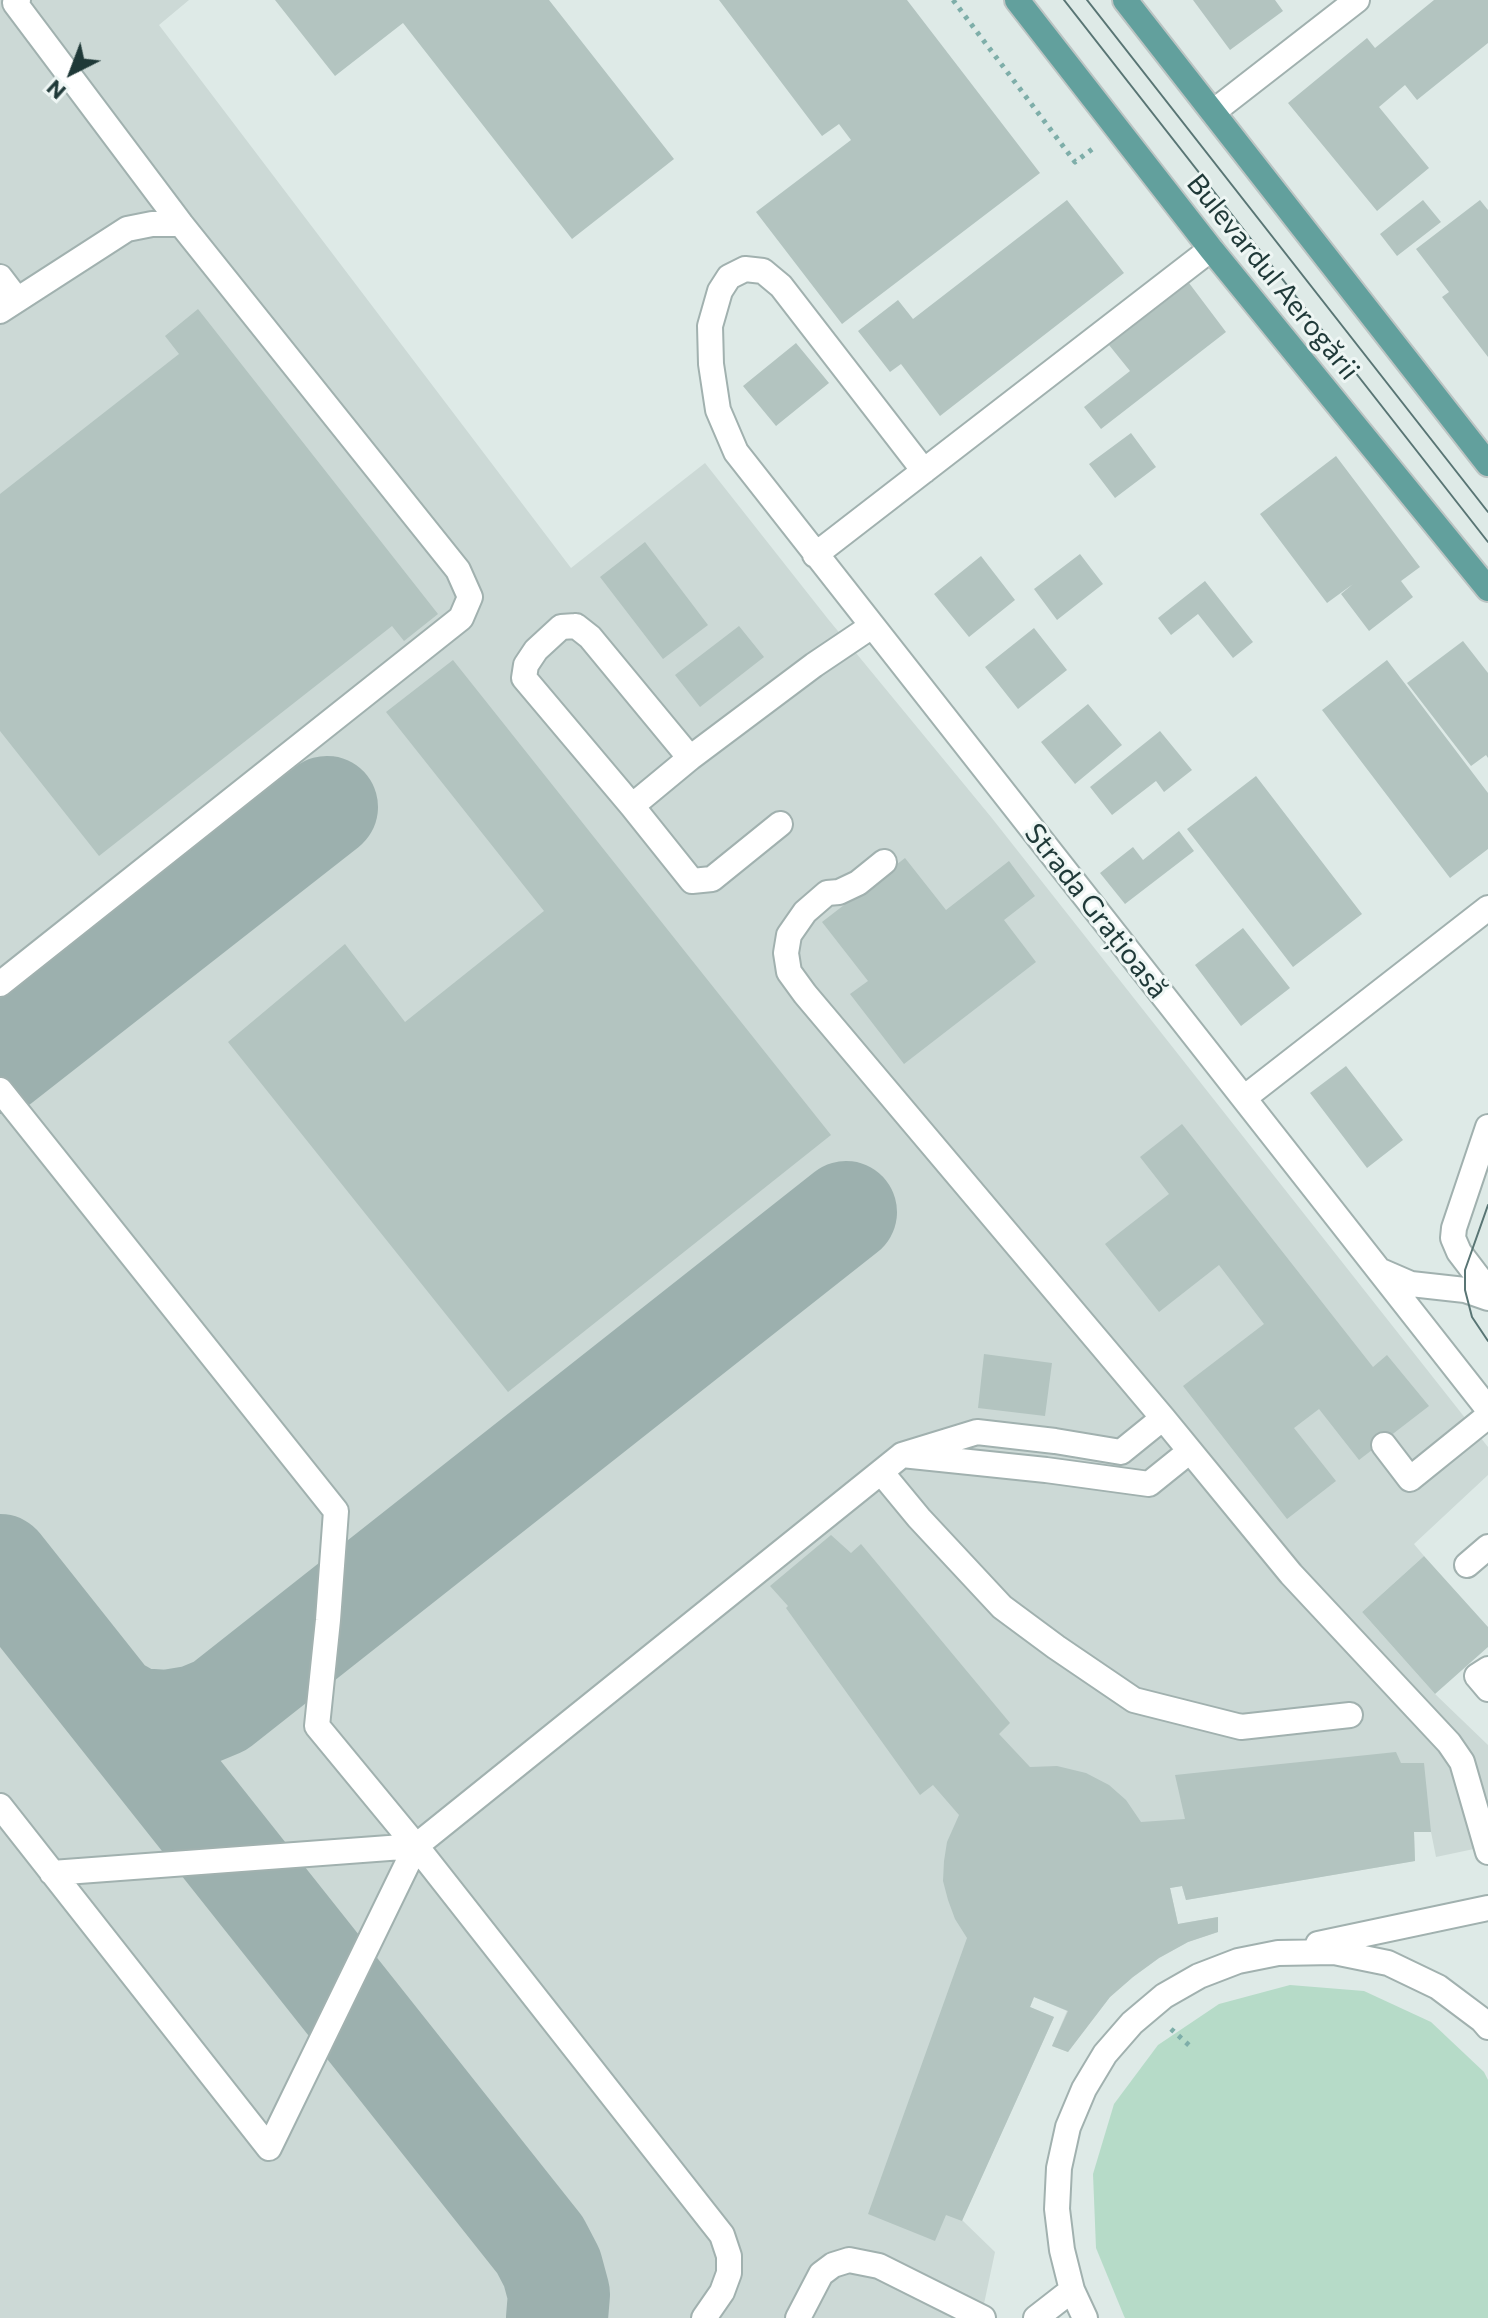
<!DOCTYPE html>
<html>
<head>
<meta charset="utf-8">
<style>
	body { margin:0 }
	#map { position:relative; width:1488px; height:2318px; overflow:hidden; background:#deeae7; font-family:Commissioner,sans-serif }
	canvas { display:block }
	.north { position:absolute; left:32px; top:32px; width:80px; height:80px; -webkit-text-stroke:6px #eef6f4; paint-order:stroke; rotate:222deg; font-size:22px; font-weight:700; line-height:32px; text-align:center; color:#1f3938 }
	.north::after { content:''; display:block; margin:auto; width:28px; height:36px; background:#1f3938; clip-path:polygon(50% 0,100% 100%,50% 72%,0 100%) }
</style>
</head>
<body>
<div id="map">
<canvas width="1488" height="2318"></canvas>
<div class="north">N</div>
</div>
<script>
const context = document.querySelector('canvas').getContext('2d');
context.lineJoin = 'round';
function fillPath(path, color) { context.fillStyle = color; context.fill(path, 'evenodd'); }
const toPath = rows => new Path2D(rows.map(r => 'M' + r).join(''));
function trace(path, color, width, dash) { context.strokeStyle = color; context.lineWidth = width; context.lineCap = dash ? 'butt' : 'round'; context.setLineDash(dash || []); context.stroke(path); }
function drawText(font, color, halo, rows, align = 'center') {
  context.font = font + ' Commissioner,sans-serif'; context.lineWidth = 6; context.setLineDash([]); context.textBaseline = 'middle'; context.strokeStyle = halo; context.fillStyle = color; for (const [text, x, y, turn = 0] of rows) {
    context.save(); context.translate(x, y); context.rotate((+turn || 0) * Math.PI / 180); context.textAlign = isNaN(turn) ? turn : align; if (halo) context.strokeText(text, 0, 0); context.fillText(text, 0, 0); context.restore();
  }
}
const built = toPath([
	[0,0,189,0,159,25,571,568,705,463,828,619,991,817,1488,1447,1488,1475,1414,1544,1424,1556,1362,1612,1435,1694,1488,1745,1488,1846,1436,1857,1431,1832,1414,1832,1415,1861,1186,1900,1182,1886,1170,1888,1178,1924,1218,1917,1218,1932,1188,1942,1159,1958,1133,1977,1110,1997,1068,2052,1052,2046,1067,2011,1034,1997,1030,2007,1054,2017,962,2220,995,2252,981,2318,0,2318]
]);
const green = toPath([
	[1290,1985,1364,1991,1431,2022,1484,2072,1488,2080,1488,2318,1125,2318,1124,2316,1096,2248,1093,2174,1114,2104,1158,2045,1219,2004]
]);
const taxiway = toPath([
	[0,1063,327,807],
	[0,1565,540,2245,552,2268,559,2294,557,2318],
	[113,1706,136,1719,166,1721,196,1716,220,1706,846,1212]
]);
const building = toPath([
	[275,0,549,0,674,159,572,239,403,23,335,76],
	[719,0,907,0,1040,173,842,324,756,212,851,140,839,124,822,136],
	[1193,0,1275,0,1283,11,1230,50],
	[1434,0,1488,0,1488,43,1417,100,1405,85,1379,107,1429,168,1377,211,1288,103,1367,38,1375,48],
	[1067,200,1124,273,940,416,901,364,890,372,858,331,898,300,913,319],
	[1423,200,1441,222,1397,256,1380,234],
	[1480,200,1488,210,1488,357,1442,297,1449,292,1416,249],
	[1189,283,1226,332,1101,429,1084,407,1130,371,1109,345],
	[198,309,438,614,404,641,392,626,99,856,0,731,0,494,179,354,165,336],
	[796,343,829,383,776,426,743,386],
	[1131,433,1156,467,1115,498,1089,464],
	[1336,456,1420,567,1401,581,1413,597,1369,631,1341,594,1353,584,1327,603,1260,514],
	[645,542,708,625,663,659,600,577],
	[1080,554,1103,584,1057,620,1034,589],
	[981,556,1015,600,969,637,934,594],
	[1205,581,1253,642,1233,658,1198,614,1171,635,1158,618],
	[739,626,764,657,700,707,675,675],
	[1034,628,1067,670,1018,709,985,667],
	[1463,641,1488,673,1488,758,1486,755,1471,766,1407,683],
	[453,660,831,1135,508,1392,228,1042,345,944,405,1022,544,911,386,712],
	[1387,660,1488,793,1488,849,1450,878,1322,710],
	[1088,704,1122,745,1075,784,1041,742],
	[1160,731,1192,770,1164,792,1156,781,1112,815,1090,787],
	[1256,776,1362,914,1293,967,1187,829],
	[1179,831,1194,851,1125,904,1100,873,1133,847,1143,860],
	[905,858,946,910,1009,861,1035,896,1004,920,1036,962,904,1064,850,994,868,981,822,922],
	[1243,928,1290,988,1241,1026,1195,965],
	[1346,1066,1403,1140,1367,1168,1310,1093],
	[1182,1124,1373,1367,1387,1355,1429,1406,1359,1460,1319,1409,1294,1428,1336,1481,1287,1519,1183,1386,1264,1324,1219,1265,1159,1312,1105,1244,1169,1194,1140,1157],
	[984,1354,1052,1363,1045,1416,978,1408],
	[831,1535,851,1553,861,1544,1010,1723,999,1734,1030,1767,1057,1766,1086,1773,1109,1785,1126,1800,1141,1822,1185,1819,1175,1775,1396,1752,1401,1763,1424,1763,1431,1832,1414,1832,1415,1861,1186,1900,1182,1886,1170,1888,1178,1924,1218,1917,1218,1932,1188,1942,1159,1958,1133,1977,1110,1997,1068,2052,1052,2046,1068,2011,1034,1997,1030,2007,1054,2017,962,2221,946,2215,935,2241,868,2214,967,1938,955,1919,948,1900,943,1881,944,1861,947,1842,959,1815,933,1785,920,1795,786,1608,788,1606,770,1586],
	[1424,1556,1488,1627,1488,1647,1435,1694,1362,1612]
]);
const path = toPath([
	[953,0,1075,162,1095,147],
	[1171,2029,1191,2047]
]);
const minor = toPath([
	[1213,112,1357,0],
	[0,277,16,298],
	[0,311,127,229,152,224,181,224],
	[924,471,781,286,763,271,745,269,729,277,720,291,710,326,711,364,718,410,736,452,1488,1409],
	[815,555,1211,249],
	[576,626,590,637,690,758,632,806,524,678,526,665,536,650,561,627,576,626],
	[690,758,814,665,872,626],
	[632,806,692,881,712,879,780,824],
	[884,862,858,883,839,892,827,893,805,912,789,935,786,953,789,972,805,994,1163,1418,1291,1574,1449,1743,1462,1762,1488,1852],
	[0,984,461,618,470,597,458,570,181,224,15,3,18,0],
	[0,1090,336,1511,328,1620,317,1726,416,1846,722,2235,729,2256,729,2273,722,2292,704,2318],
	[1244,1098,1488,908],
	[1488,1127,1454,1228,1453,1238,1459,1252,1488,1290],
	[1381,1271,1411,1284,1465,1290,1488,1298],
	[1163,1418,1121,1452,1055,1441,977,1432,902,1455,1046,1470,1149,1484,1190,1451],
	[1384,1445,1410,1479,1488,1416],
	[881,1472,919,1518,1002,1607,1056,1647,1134,1700,1241,1727,1350,1715],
	[1467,1565,1488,1547],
	[1488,1669,1477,1676,1488,1689],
	[0,1806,269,2148,416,1846,902,1455],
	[52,1873,416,1846],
	[1318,1944,1488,1908],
	[798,2318,821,2274,833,2265,849,2260,879,2266,983,2318],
	[1036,2318,1072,2290],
	[1085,2318,1072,2290,1062,2250,1057,2209,1059,2168,1068,2127,1084,2089,1105,2054,1132,2023,1164,1996,1199,1976,1238,1961,1278,1953,1334,1952,1388,1963,1438,1987,1482,2020,1488,2027]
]);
const major = toPath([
	[1017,0,1211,249,1488,589],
	[1125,0,1488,464]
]);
const tram = toPath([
	[1064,0,1488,542],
	[1087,0,1488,512],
	[1488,1205,1465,1270,1465,1290,1472,1317,1488,1341]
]);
const streetNames = [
	["Bulevardul Aerogării",1273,277,51],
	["Strada Grațioasă",1096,911,52]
];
fillPath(built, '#ccd9d6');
fillPath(green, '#b6dbc8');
trace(taxiway, '#9cb0ae', 102);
fillPath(building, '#b3c4c0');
trace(minor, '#a1b1af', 28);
trace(major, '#bcc4c3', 28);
trace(path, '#7eaea9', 5, [4, 6]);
trace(minor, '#fff', 24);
trace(major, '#62a09d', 24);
trace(tram, '#597574', 2);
drawText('28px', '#1f3938', '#eef6f4', streetNames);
</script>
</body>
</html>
